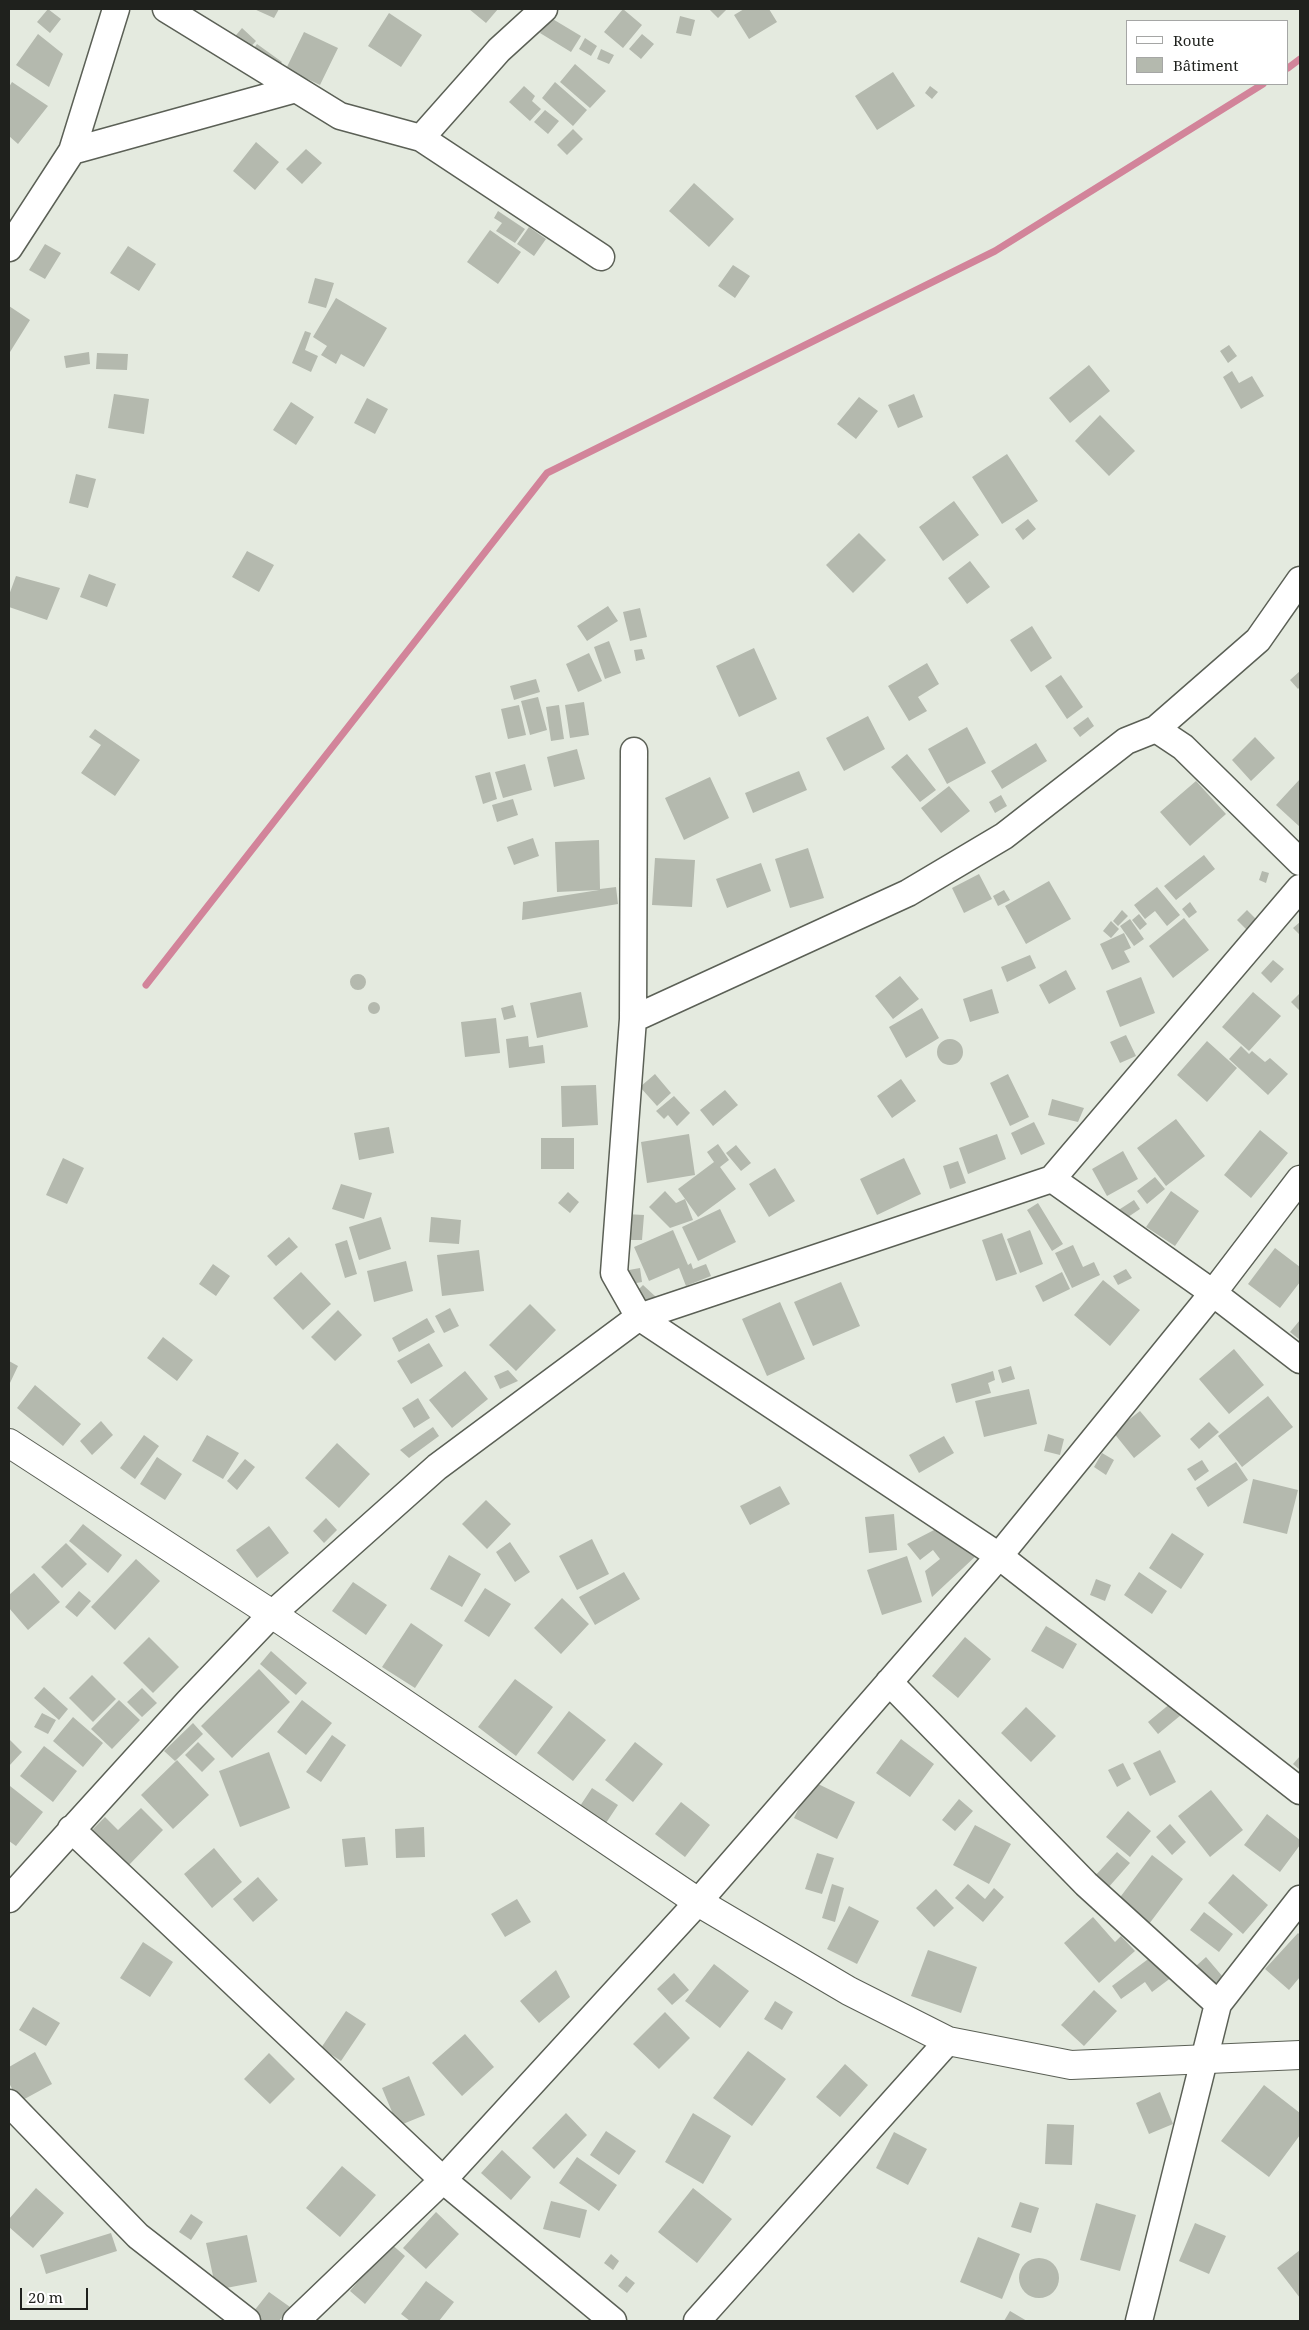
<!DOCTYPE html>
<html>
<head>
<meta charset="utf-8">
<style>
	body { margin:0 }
	#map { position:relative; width:1309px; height:2330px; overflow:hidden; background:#e4eadf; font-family:"Noto Serif",serif }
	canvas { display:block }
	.frame { position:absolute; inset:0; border:10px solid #1f211d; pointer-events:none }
	.legend { position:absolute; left:1126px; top:20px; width:162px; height:65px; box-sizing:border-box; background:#fff; border:1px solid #a5a6a5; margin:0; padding:6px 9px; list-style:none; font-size:15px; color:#1f211d }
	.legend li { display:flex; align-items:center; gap:10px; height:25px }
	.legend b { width:25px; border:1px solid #a5a6a5 }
	.scale { position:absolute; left:20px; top:2288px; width:68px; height:22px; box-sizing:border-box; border:2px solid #1f211d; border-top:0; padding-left:6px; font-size:15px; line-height:18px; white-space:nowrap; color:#1f211d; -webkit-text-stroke:4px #fff; paint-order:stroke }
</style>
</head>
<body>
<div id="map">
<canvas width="1309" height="2330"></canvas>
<div class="frame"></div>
<ul class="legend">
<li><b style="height:6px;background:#fff"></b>Route</li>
<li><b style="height:14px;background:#b4b9ae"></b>Bâtiment</li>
</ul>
<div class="scale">20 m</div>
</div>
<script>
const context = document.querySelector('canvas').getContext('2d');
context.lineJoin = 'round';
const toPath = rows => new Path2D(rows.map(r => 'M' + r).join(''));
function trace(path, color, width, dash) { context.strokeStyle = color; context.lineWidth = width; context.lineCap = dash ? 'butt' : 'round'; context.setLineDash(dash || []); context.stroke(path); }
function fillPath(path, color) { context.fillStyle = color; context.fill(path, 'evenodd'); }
const stream = toPath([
	[1288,68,1300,59],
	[146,985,547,473,995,251,1263,84]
]);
const building = toPath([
	[48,9,61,19,50,33,37,22],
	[254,9,279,9,274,18],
	[469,9,498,9,486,23],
	[623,9,642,25,623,48,604,32],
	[709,9,727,9,718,18],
	[744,9,769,9,777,22,749,39,734,15],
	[389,13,422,35,401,67,368,46],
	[680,16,695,20,691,36,676,33],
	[551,18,581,36,571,52,540,33],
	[242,28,256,41,246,52,232,40],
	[304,32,338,48,320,85,286,69],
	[38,34,63,54,49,87,16,65],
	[642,34,654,44,641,59,629,49],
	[585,38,597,46,591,56,579,49],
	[257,44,282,62,275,72,250,54],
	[601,49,614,55,609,64,597,59],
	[575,64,606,91,590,108,560,82],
	[893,72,915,106,877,130,855,96],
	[12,82,48,106,18,144,9,136,9,87],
	[555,82,587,110,573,126,542,98],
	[524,86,535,96,532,101,541,109,530,121,509,102],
	[930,86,938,92,932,99,925,93],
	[545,110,559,121,548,134,534,122],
	[573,129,583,139,567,155,557,145],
	[256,142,279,162,255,190,233,171],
	[306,149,322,163,302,184,286,169],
	[694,183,734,219,709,247,669,211],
	[498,211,525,229,515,243,496,231,502,223,494,218],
	[529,227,546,239,534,256,517,244],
	[490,230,521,252,498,284,467,262],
	[45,244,61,253,45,279,29,270],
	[128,246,156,264,139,291,110,273],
	[733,265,750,276,735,298,718,286],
	[315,278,334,283,326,308,308,303],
	[336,298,387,328,364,367,341,354,336,364,321,355,327,346,313,337],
	[9,306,30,320,10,352,9,351],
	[305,331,311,333,305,350,318,356,311,372,292,363],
	[1229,345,1237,356,1228,363,1220,351],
	[89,352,90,364,66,368,64,356],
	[97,353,128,354,127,370,96,369],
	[1089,365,1110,391,1070,423,1049,398],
	[1232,371,1239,383,1252,376,1264,396,1241,409,1223,377],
	[114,394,149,399,144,434,108,428],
	[914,394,923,417,898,428,888,405],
	[859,397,878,411,856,439,837,424],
	[367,398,388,409,375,434,354,423],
	[291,402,314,417,296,445,273,430],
	[1100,415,1135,451,1109,476,1075,441],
	[1007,454,1038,501,1002,524,972,477],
	[76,474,96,479,88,508,69,503],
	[954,501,979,535,943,561,919,527],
	[1028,519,1036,529,1023,540,1015,529],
	[859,533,886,560,853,593,826,565],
	[247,551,274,565,259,592,232,577],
	[970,561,990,587,967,604,948,578],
	[89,574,116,584,107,607,80,597],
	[16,576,60,588,47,620,9,607,9,595],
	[608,606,618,621,587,641,577,626],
	[640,608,647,637,630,641,623,612],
	[1032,626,1052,658,1031,672,1010,640],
	[609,641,621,673,605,679,594,647],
	[754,648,777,699,739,717,716,666],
	[642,649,645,659,636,661,634,650],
	[589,653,602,681,578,692,566,664],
	[927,663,939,684,918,697,927,711,909,721,888,686],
	[1300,671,1300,687,1298,689,1290,680],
	[1061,675,1083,707,1067,719,1045,686],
	[536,679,540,692,514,700,510,686],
	[538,697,547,730,530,735,521,701],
	[584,702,589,735,570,738,565,705],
	[519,705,526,735,508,739,501,709],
	[559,705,564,739,551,741,546,707],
	[868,716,885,749,844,771,826,738],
	[1088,717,1094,726,1080,737,1073,728],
	[967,727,986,763,947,784,928,749],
	[95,729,140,760,115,796,81,773,101,745,89,737],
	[1255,737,1275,758,1251,781,1232,760],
	[1036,743,1047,761,1002,789,991,771],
	[577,749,585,779,554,787,547,757],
	[907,754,936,790,920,802,891,767],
	[525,764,532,790,503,798,495,772],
	[799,771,807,790,753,813,745,793],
	[490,772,497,799,483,804,475,776],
	[710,777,729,818,684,840,665,798],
	[1300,779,1300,827,1276,805],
	[1196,781,1226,814,1190,846,1160,812],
	[949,786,970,811,941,833,921,808],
	[1001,795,1007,806,995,813,989,802],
	[513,799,518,815,497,822,492,805],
	[533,838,539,856,514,865,507,847],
	[599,840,600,889,616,887,618,904,522,920,523,902,599,890,557,892,555,842],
	[808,848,824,898,790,908,775,859],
	[1204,855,1215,869,1176,900,1164,886],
	[655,858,695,860,692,907,652,905],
	[761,863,771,891,727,908,716,879],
	[1262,871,1269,873,1266,883,1259,880],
	[979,874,992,899,964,913,952,888],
	[1049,881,1071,919,1026,944,1005,906],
	[1157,887,1180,915,1167,926,1155,911,1145,919,1134,905],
	[1004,890,1010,900,998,906,993,896],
	[1190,902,1197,912,1189,918,1182,909],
	[1122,910,1128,916,1118,926,1113,921],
	[1247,910,1257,920,1247,930,1237,920],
	[1139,914,1147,924,1140,930,1132,920],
	[1184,918,1209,950,1173,978,1149,946],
	[1130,919,1144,939,1134,946,1120,926],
	[1111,921,1119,929,1111,938,1103,931],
	[1300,922,1300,935,1293,928],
	[1124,933,1131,948,1124,951,1130,962,1112,970,1100,944],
	[1030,955,1036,968,1007,982,1001,967],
	[1273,960,1284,969,1271,983,1261,973],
	[1066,970,1076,989,1049,1004,1039,985],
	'350 982a8 8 0 1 1 16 0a8 8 0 1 1-16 0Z',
	[900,976,919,999,893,1019,875,996],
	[1141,977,1155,1013,1120,1027,1106,991],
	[992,989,999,1013,970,1022,963,999],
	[581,992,588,1027,537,1038,530,1003],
	[1253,992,1281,1016,1249,1051,1222,1027],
	[1300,993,1300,1011,1291,1002],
	'368 1008a6 6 0 1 1 12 0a6 6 0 1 1-12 0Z',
	[513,1005,516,1017,504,1020,501,1008],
	[922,1008,939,1038,906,1058,889,1027],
	[496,1018,500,1053,465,1057,461,1022],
	[1126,1035,1136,1056,1120,1063,1110,1042],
	[528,1036,529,1047,543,1045,545,1063,509,1068,506,1039],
	'937 1052a13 13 0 1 1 26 0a13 13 0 1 1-26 0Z',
	[1207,1041,1237,1068,1207,1102,1177,1075],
	[1241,1046,1249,1054,1252,1051,1265,1062,1270,1058,1288,1074,1268,1095,1229,1059],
	[655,1074,671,1093,657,1106,640,1087],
	[1008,1074,1029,1117,1010,1126,990,1083],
	[901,1079,916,1101,892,1118,877,1096],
	[596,1085,598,1125,562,1127,561,1086],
	[725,1090,738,1105,713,1126,700,1110],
	[674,1096,690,1113,677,1126,668,1115,664,1119,656,1111],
	[1052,1099,1084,1108,1078,1122,1048,1115],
	[1176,1119,1205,1156,1166,1186,1137,1148],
	[1034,1122,1045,1144,1021,1155,1011,1133],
	[389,1127,394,1153,359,1160,354,1133],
	[1260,1130,1288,1153,1251,1198,1224,1175],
	[689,1134,695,1175,647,1183,641,1142],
	[997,1134,1006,1159,968,1174,959,1148],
	[541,1138,574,1138,574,1169,541,1169],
	[718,1144,729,1160,720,1167,736,1189,698,1217,678,1189,714,1162,707,1152],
	[736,1145,751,1163,741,1171,726,1153],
	[1123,1151,1138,1179,1107,1196,1092,1169],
	[63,1158,84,1168,67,1204,46,1195],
	[904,1158,921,1194,877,1215,860,1179],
	[958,1161,966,1183,950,1189,943,1166],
	[775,1168,795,1201,769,1217,749,1184],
	[1155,1177,1165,1189,1147,1204,1137,1191],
	[341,1184,372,1193,364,1219,332,1209],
	[1091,1189,1117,1211,1134,1200,1140,1209,1119,1223,1085,1196],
	[665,1191,676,1203,685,1199,693,1220,670,1228,649,1207],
	[1171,1191,1199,1211,1175,1246,1146,1227],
	[568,1192,579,1202,570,1213,558,1203],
	[1038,1203,1063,1244,1052,1251,1027,1210],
	[720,1209,736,1242,698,1261,682,1227],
	[625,1214,644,1215,642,1240,624,1240],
	[381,1217,391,1249,359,1260,349,1227],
	[431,1217,461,1220,459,1244,429,1242],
	[673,1230,688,1265,691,1263,693,1269,706,1264,711,1276,686,1286,679,1268,649,1281,634,1247],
	[1030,1230,1043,1264,1020,1273,1007,1239],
	[1002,1233,1017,1274,996,1281,982,1240],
	[289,1237,298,1247,276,1266,267,1256],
	[347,1240,357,1274,345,1278,335,1244],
	[1073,1245,1083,1267,1094,1262,1100,1275,1072,1288,1055,1253],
	[1275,1248,1300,1267,1300,1282,1280,1308,1248,1284],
	[479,1250,484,1291,442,1296,437,1255],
	[406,1261,413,1291,374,1302,367,1271],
	[213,1264,230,1276,216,1296,199,1284],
	[640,1268,642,1282,631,1284,629,1270],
	[1126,1269,1132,1278,1118,1285,1113,1276],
	[301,1272,331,1304,303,1330,273,1298],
	[1062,1272,1070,1289,1043,1302,1035,1286],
	[1103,1280,1140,1310,1110,1346,1074,1315],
	[841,1282,860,1326,813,1346,794,1302],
	[643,1285,656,1297,649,1305,635,1293],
	[780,1302,805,1359,767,1376,742,1319],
	[530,1304,556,1330,516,1371,489,1345],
	[450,1308,459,1326,444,1333,435,1316],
	[338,1310,362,1335,335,1361,311,1337],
	[427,1318,435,1332,399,1352,392,1338],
	[1300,1320,1300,1340,1290,1332],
	[163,1337,193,1360,177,1381,147,1358],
	[429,1343,443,1366,411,1384,397,1361],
	[1234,1349,1264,1385,1229,1414,1199,1379],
	[9,1361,18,1366,9,1385],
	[1011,1366,1015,1379,1002,1383,998,1370],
	[508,1370,518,1381,500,1389,494,1376],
	[465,1371,488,1399,452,1428,429,1400],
	[993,1371,995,1380,988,1383,991,1393,956,1403,951,1384],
	[35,1385,81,1424,63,1446,17,1408],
	[1029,1389,1037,1424,984,1437,975,1401],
	[1268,1396,1293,1427,1242,1467,1218,1436],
	[418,1398,430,1418,414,1428,402,1408],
	[1140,1411,1161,1436,1134,1458,1113,1432],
	[101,1421,113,1435,92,1455,80,1441],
	[1209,1422,1219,1432,1199,1449,1190,1439],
	[433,1427,439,1436,409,1458,400,1450],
	[1048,1434,1064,1439,1060,1455,1044,1451],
	[144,1435,159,1446,135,1479,120,1468],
	[207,1435,239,1453,223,1479,192,1461],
	[944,1436,954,1453,919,1473,909,1455],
	[337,1443,370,1474,339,1508,305,1478],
	[1102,1453,1114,1460,1106,1475,1094,1467],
	[157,1457,182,1474,165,1500,140,1484],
	[245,1459,255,1467,237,1490,227,1481],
	[1202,1460,1209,1471,1195,1481,1187,1469],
	[1236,1462,1248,1480,1208,1507,1196,1488],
	[1253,1479,1298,1490,1287,1534,1243,1523],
	[780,1486,790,1504,750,1525,740,1506],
	[486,1500,511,1524,487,1549,462,1524],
	[894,1514,897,1550,869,1553,865,1517],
	[326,1518,337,1530,324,1543,313,1531],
	[83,1524,122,1555,108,1573,69,1541],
	[269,1526,289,1553,257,1578,236,1550],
	[936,1529,978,1554,932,1597,925,1571,940,1559,933,1550,920,1560,907,1544],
	[1172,1533,1204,1554,1181,1589,1149,1568],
	[592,1539,609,1574,577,1590,559,1556],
	[510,1542,530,1572,515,1582,496,1552],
	[66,1543,87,1564,62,1588,41,1567],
	[449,1555,481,1574,462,1607,430,1589],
	[907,1556,922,1602,882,1615,867,1570],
	[136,1559,160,1581,115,1630,91,1607],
	[624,1572,640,1599,595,1625,579,1597],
	[1139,1572,1167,1591,1152,1614,1124,1595],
	[34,1573,60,1602,28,1630,9,1608,9,1595],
	[1096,1579,1111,1585,1105,1601,1090,1595],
	[353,1582,387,1605,366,1635,332,1611],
	[485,1588,511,1604,489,1637,464,1621],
	[79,1591,91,1601,77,1617,65,1607],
	[562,1598,589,1624,561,1654,534,1628],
	[411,1623,443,1645,415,1688,382,1667],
	[1046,1626,1077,1644,1063,1669,1031,1651],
	[149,1637,179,1667,153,1693,123,1663],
	[965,1637,991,1659,958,1698,932,1676],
	[271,1651,307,1683,296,1695,260,1664],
	[259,1669,290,1702,232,1758,201,1726],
	[92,1675,116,1699,93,1722,69,1698],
	[515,1679,553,1707,516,1756,478,1727],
	[44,1687,68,1709,59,1720,34,1698],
	[142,1688,157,1703,142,1717,127,1702],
	[119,1700,140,1720,112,1749,91,1729],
	[302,1700,332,1723,306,1755,277,1732],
	[1171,1703,1181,1715,1158,1734,1148,1722],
	[1026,1707,1056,1736,1031,1762,1001,1733],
	[569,1711,606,1740,573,1781,537,1753],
	[42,1713,56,1720,48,1734,34,1727],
	[73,1717,103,1743,83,1767,53,1741],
	[193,1723,203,1734,175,1761,164,1751],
	[332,1735,346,1745,321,1782,306,1772],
	[9,1739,22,1752,9,1766],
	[901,1739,934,1764,910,1797,876,1773],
	[198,1742,215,1759,202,1772,185,1755],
	[635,1742,663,1764,633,1802,605,1780],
	[44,1746,77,1771,53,1802,20,1776],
	[1160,1750,1176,1782,1150,1796,1133,1763],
	[269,1752,290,1808,240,1827,219,1771],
	[1300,1756,1300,1770,1293,1764],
	[177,1760,209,1795,173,1829,141,1795],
	[1123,1763,1131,1779,1117,1787,1108,1770],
	[812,1781,855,1802,837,1839,794,1818],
	[10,1786,43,1812,16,1846,9,1841],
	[592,1788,618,1805,604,1826,578,1809],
	[1211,1790,1243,1830,1210,1857,1178,1816],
	[959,1799,973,1811,955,1831,942,1820],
	[681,1802,710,1825,685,1857,655,1834],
	[141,1808,163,1830,128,1866,92,1830,105,1817,118,1830],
	[1128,1811,1151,1831,1130,1857,1106,1837],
	[1267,1814,1300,1840,1300,1845,1280,1872,1244,1845],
	[1170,1824,1186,1842,1172,1855,1156,1837],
	[975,1825,1011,1844,989,1884,953,1865],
	[424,1827,425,1857,396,1858,395,1829],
	[365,1837,368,1865,345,1867,342,1839],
	[214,1848,242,1882,212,1908,184,1874],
	[1117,1852,1130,1863,1107,1889,1094,1877],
	[817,1853,834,1858,822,1894,805,1889],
	[1152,1855,1183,1879,1149,1924,1118,1900],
	[1233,1874,1268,1905,1243,1934,1208,1903],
	[258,1877,278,1900,253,1922,233,1899],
	[832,1884,844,1888,835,1922,822,1918],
	[968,1884,985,1899,994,1888,1004,1897,983,1922,955,1898],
	[936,1889,954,1908,934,1927,916,1908],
	[517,1899,531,1922,505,1937,491,1914],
	[849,1906,879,1921,857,1964,827,1949],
	[1204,1912,1233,1934,1219,1952,1190,1930],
	[1093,1917,1115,1942,1121,1936,1135,1951,1099,1983,1064,1943],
	[1298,1933,1300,1935,1300,1977,1289,1990,1265,1969],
	[143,1942,173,1962,150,1997,120,1978],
	[928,1950,977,1967,961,2013,911,1996],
	[1155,1954,1172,1977,1152,1992,1145,1982,1121,1999,1112,1986],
	[1206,1957,1223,1977,1212,1986,1195,1967],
	[714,1964,749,1991,720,2028,685,2001],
	[556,1970,570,1997,539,2023,520,2001],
	[674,1973,689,1990,672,2005,657,1989],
	[1094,1990,1117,2011,1084,2046,1061,2025],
	[775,2001,793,2012,782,2030,764,2019],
	[33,2007,60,2023,46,2046,19,2030],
	[346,2011,366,2024,341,2061,321,2048],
	[665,2012,690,2038,659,2069,633,2044],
	[465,2034,494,2067,462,2096,432,2063],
	[748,2051,786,2079,752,2126,713,2098],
	[35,2052,52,2084,19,2102,9,2083,9,2067],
	[269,2053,295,2079,270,2104,244,2079],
	[845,2064,868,2085,840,2117,816,2097],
	[409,2076,425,2115,398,2126,382,2088],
	[1264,2085,1300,2113,1300,2135,1269,2177,1221,2141],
	[1160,2092,1173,2124,1149,2134,1136,2103],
	[566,2113,587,2135,554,2169,532,2148],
	[693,2113,731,2136,703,2184,665,2162],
	[1047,2124,1074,2125,1072,2165,1045,2164],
	[606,2131,636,2151,619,2175,590,2155],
	[894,2132,927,2149,908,2185,876,2168],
	[502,2150,531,2177,511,2200,481,2173],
	[577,2157,617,2185,599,2211,559,2183],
	[342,2166,376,2195,340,2237,306,2208],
	[36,2188,64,2213,33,2248,9,2227,9,2219],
	[693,2188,732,2219,697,2263,658,2232],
	[551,2201,587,2210,580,2238,543,2229],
	[1020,2202,1039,2208,1031,2233,1011,2227],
	[1096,2203,1136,2215,1120,2271,1080,2260],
	[436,2212,459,2234,426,2269,403,2248],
	[191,2214,203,2222,191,2240,179,2232],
	[1195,2223,1226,2236,1209,2274,1179,2261],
	[111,2233,117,2251,46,2274,40,2255],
	[247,2235,257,2282,216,2290,206,2243],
	[978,2237,1020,2254,1002,2299,960,2282],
	[390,2243,405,2256,365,2304,350,2291],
	[1300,2250,1300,2298,1277,2268],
	[611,2254,619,2261,613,2270,604,2263],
	'1019 2278a20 20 0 1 1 40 0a20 20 0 1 1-40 0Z',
	[626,2276,635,2283,627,2293,618,2286],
	[426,2281,454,2302,439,2321,410,2321,401,2314],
	[269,2292,290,2307,279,2321,257,2321,250,2316],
	[1010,2311,1027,2321,1004,2321]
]);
const minor = toPath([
	[166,9,340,116,421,138,601,257],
	[421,138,499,50,544,9],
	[72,151,296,89],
	[9,248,72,151,116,9],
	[1156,729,1258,640,1300,580],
	[634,751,633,1019,614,1273,639,1317,999,1556,1300,1791],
	[633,1019,908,893,1004,836,1126,741,1156,729,1183,747,1300,862],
	[1052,1179,1300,888],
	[889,1682,1086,1884,1218,2004],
	[71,1829,443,2180,613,2321],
	[9,1899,188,1702,272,1614,437,1467,639,1317,1052,1179,1213,1293,1300,1360],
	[9,2103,138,2236,247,2321],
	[296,2321,443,2180,698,1902,999,1556,1213,1293,1300,1179],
	[697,2321,948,2041],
	[1139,2321,1218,2004,1300,1899]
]);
const tertiary = toPath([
	[9,1443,272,1614,698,1902,849,1991,948,2041,1071,2065,1300,2055]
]);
trace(stream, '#d2849a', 7);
fillPath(building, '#b4b9ae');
trace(minor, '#5b6056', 29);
trace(tertiary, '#5b6056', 30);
trace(minor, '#fff', 26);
trace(tertiary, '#fff', 28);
</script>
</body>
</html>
